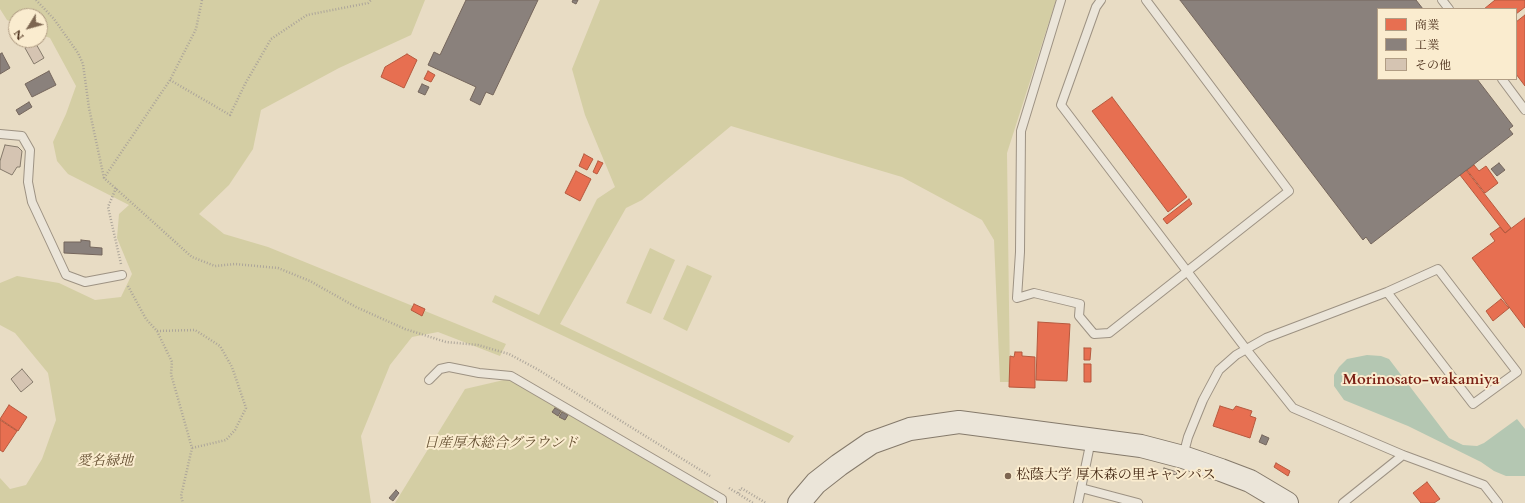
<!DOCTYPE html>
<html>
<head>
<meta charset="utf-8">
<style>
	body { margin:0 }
	#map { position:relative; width:1525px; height:503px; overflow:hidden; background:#e8dcc4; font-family:Cardo,"Noto Serif JP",serif }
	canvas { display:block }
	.legend { position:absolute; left:1377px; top:8px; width:140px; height:72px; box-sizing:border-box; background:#faeccf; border:1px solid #b19d84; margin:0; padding:5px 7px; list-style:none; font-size:12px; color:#442713 }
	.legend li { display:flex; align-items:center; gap:8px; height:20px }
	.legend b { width:20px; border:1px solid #b19d84 }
	.north { position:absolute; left:8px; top:8px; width:40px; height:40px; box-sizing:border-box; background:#faeccf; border:1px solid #b19d84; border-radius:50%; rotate:233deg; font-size:11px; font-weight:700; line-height:16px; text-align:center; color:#442713 }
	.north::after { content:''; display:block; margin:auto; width:14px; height:18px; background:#7d6651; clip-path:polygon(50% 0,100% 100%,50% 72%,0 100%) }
</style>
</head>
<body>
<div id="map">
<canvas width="1525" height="503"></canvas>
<ul class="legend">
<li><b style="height:11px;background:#e76f51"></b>商業</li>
<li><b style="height:11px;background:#8a817c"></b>工業</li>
<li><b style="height:11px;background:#d5c4b2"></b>その他</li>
</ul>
<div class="north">N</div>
</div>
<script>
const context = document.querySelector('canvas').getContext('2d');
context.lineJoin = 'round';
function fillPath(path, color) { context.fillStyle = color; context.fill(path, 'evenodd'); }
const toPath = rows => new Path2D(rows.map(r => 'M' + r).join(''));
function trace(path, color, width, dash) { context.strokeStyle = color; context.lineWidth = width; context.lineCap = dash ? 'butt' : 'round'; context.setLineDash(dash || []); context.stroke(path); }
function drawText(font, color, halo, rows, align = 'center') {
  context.font = font + ' Cardo,"Noto Serif JP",serif'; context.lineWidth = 4; context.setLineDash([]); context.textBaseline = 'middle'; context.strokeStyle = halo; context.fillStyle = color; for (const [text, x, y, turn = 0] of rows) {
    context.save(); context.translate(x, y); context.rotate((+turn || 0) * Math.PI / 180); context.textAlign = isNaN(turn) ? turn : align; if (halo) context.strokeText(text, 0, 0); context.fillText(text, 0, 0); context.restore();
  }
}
const green = toPath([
	[0,0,425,0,411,35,339,68,261,110,253,149,229,185,199,214,224,234,268,247,506,344,500,356,438,332,412,337,390,365,361,436,371,503,0,503,0,478,10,489,26,485,42,459,56,420,48,373,15,333,0,325,0,283,17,276,59,283,95,300,121,297,132,274,117,238,119,214,129,205,68,174,57,161,53,142,66,114,76,86,50,38,40,34,40,16,16,16,16,24,7,20,0,9],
	[600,0,1056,0,1007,153,1010,382,1000,382,994,240,982,220,902,177,731,126,642,200,626,208,560,324,794,436,789,443,492,302,495,295,539,315,597,199,615,187,585,115,572,69],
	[650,248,675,260,651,314,626,303],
	[687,265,712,276,687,331,663,319],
	[508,379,713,496,714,503,395,503,465,389]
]);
const water = toPath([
	[1367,355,1381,356,1389,359,1449,438,1463,445,1477,446,1484,443,1517,419,1525,429,1525,476,1506,476,1494,471,1481,462,1408,426,1344,400,1334,386,1334,375,1339,367,1347,359]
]);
const shops = toPath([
	[1495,0,1525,0,1525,7,1516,14,1516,9,1484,9,1495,0],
	[1525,15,1525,86,1516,74,1516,22,1525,15],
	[407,54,417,60,404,88,381,77,385,67,407,54],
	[428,71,435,75,431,82,424,79,428,71],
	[1112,97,1187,197,1168,212,1092,111,1112,97],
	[584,154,593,159,587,170,579,166,584,154],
	[598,161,603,163,597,174,593,172,598,161],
	[1474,165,1479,171,1486,166,1498,183,1485,193,1467,170,1474,165],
	[1466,170,1511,228,1505,233,1460,175,1466,170],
	[576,171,591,179,580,201,565,193,576,171],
	[1189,199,1192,204,1167,224,1163,219,1189,199],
	[1525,218,1525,328,1472,258,1495,241,1490,234,1500,227,1505,233,1525,218],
	[1501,299,1509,308,1493,321,1486,311,1501,299],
	[414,304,425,309,422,316,411,310,414,304],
	[1038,322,1070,324,1067,381,1036,380,1038,322],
	[1084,348,1091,348,1090,360,1084,360,1084,348],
	[1015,352,1022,352,1022,356,1035,357,1035,388,1009,387,1010,356,1014,357,1015,352],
	[1084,364,1091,364,1091,382,1084,382,1084,364],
	[9,405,27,417,18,431,0,419,9,405],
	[1220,406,1233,410,1236,406,1252,411,1250,416,1256,418,1250,438,1213,426,1220,406],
	[0,420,17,431,3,452,0,450,0,420],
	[1276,463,1290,471,1288,476,1274,467,1276,463],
	[1427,482,1440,499,1434,503,1421,503,1413,493,1427,482]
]);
const industry = toPath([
	[466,0,538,0,493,95,486,92,480,105,470,100,476,87,428,65,434,52,440,55,466,0],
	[573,0,578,0,576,4,572,2,573,0],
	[1180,0,1416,0,1423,9,1378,9,1378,79,1477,79,1513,126,1509,129,1513,134,1371,244,1366,237,1363,240,1180,0],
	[2,53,10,68,0,74,0,54,2,53],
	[49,71,56,85,32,97,25,84,49,71],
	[422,84,429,87,425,95,418,92,422,84],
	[29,102,32,107,19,115,16,110,29,102],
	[1499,163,1505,170,1497,176,1491,169,1499,163],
	[81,240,90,241,90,247,102,248,102,255,64,253,64,242,81,242,81,240],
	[555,408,561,411,558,416,552,412,555,408],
	[562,412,568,415,565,420,559,417,562,412],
	[1262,435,1269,438,1266,445,1259,442,1262,435],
	[396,490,399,493,393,501,389,498,396,490]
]);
const building = toPath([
	[35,42,44,58,34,64,25,48,35,42],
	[5,145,18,147,22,151,20,167,17,167,12,175,0,169,0,161,5,145],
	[22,369,33,382,21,392,11,379,22,369],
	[1164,468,1177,472,1176,475,1163,471,1164,468]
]);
const path = toPath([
	[36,0,54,19,78,53,83,64,89,108,104,178,192,257,215,266,235,264,278,268,310,281,356,307,405,329,446,342,478,345,509,354,537,369,710,476],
	[170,80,230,115,245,84,271,39,307,15,368,3,371,0],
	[104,178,170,80,196,29,202,0],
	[116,188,108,207,121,264],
	[128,286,146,319,157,331,172,362,171,374,192,448,181,496,183,503],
	[157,331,195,330,220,346,232,367,246,408,235,430,226,440,192,448],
	[729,488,753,503],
	[738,493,741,488,766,503]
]);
const lane = toPath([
	[1061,0,1021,131,1020,252,1017,298,1034,293,1080,304,1079,316,1094,334,1109,333,1289,191,1146,0],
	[1101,0,1096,7,1061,105,1246,349,1293,408,1403,455,1484,485,1498,503],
	[1442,0,1449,9],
	[1502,79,1525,110],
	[0,134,22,136,30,150,28,182,32,202,66,275,85,282,122,275],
	[429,380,440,369,449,367,479,373,511,376,722,499,722,503],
	[1183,456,1188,437,1203,400,1219,370,1236,355,1266,338,1387,292,1438,269,1517,372,1473,404,1387,292],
	[1081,488,1138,503],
	[1078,503,1091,440],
	[1343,503,1403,455]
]);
const secondary = toPath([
	[799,503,816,483,839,465,871,443,910,429,959,422,1141,446,1183,457,1221,470,1250,481,1287,503]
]);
const markers = [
	[1008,476,4,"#7d6651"]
];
const parkNames = [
	["日産厚木総合グラウンド",501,444],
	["愛名緑地",105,462]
];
const poiNames = [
	["松蔭大学 厚木森の里キャンパス",1016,476]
];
const neighbourhoodNames = [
	["Morinosato-wakamiya",1421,381]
];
fillPath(green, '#d4cea4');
fillPath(water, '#b4c7b2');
fillPath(shops, '#e76f51');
trace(shops, '#b6593e', 1);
fillPath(industry, '#8a817c');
trace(industry, '#75665c', 1);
fillPath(building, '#d5c4b2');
trace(building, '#857a6b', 1);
trace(lane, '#9d9283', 10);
trace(secondary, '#857a6b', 24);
trace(path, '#aca59a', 2.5, [1, 2]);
trace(lane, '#ebe5d9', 8);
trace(secondary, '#ebe5d9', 22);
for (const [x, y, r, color] of markers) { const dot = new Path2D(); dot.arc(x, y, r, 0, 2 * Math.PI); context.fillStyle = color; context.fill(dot); trace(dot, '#faeccf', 1.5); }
drawText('italic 14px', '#644e30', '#faeccf', parkNames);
drawText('14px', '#442713', '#faeccf', poiNames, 'left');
drawText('bold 15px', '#7a1f14', '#faeccf', neighbourhoodNames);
</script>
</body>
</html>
